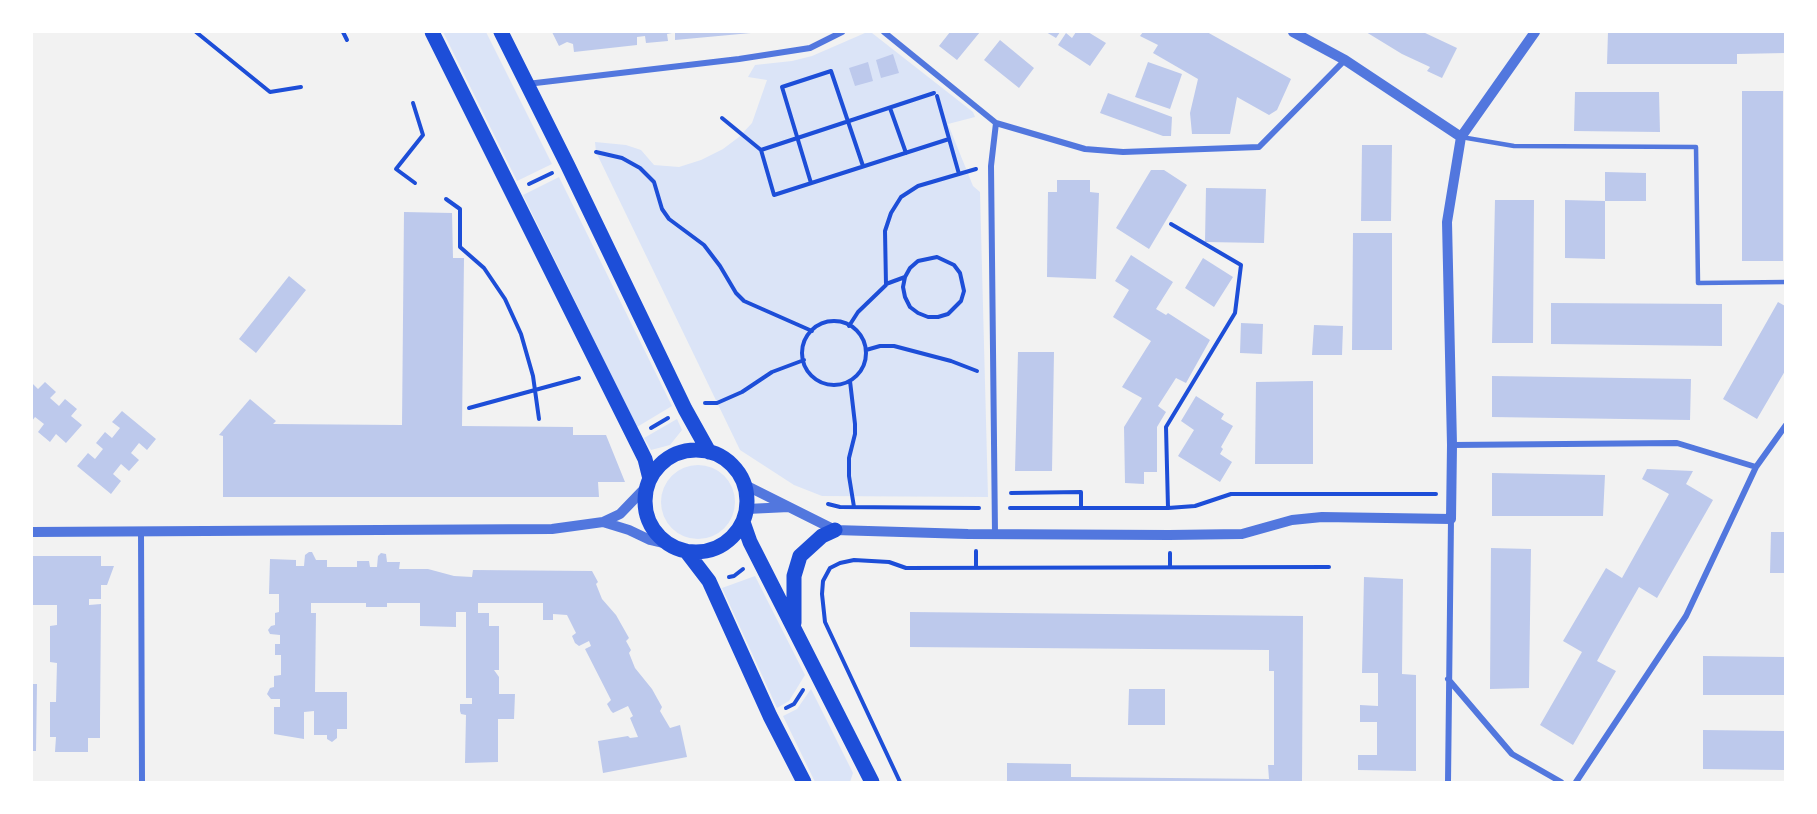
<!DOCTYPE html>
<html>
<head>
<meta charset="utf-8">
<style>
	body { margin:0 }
	#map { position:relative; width:1817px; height:814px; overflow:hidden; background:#f2f2f2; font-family:Helvetica,sans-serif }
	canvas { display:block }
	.frame { position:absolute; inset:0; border:33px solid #fff; pointer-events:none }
</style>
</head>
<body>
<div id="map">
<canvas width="1817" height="814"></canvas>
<div class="frame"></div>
</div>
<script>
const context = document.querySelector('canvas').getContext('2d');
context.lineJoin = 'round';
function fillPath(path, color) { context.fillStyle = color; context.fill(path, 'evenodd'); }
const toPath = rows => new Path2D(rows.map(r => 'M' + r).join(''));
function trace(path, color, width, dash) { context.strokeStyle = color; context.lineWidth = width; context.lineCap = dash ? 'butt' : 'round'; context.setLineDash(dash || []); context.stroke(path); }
const green = toPath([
	[443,32,486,32,552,164,517,181],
	[865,33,872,33,973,112,975,117,948,124,973,186,980,192,988,497,822,496,794,485,740,450,596,152,595,142,626,145,641,150,654,165,679,167,701,160,723,149,739,137,752,123,767,80,748,77,755,65,792,61,812,56],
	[559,177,672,406,637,427,523,195],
	[677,419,682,430,670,445,651,450,644,438],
	'661 502a37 37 0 1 1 74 0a37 37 0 1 1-74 0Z',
	[755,576,805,675,789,701,777,708,722,588],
	[811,689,853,773,850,782,815,782,783,716,797,709]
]);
const building = toPath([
	[552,32,672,32,672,33,667,34,668,41,646,43,645,36,637,37,637,45,574,52,573,44,567,42,559,46],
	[675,32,751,32,751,33,675,40],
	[950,32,980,32,957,60,939,46],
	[1046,32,1060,32,1056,38],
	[1076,32,1088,32,1106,43,1090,66,1058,45,1066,33,1072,38],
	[1143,32,1207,32,1291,79,1277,110,1269,115,1237,97,1230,134,1192,134,1190,113,1198,79,1153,53,1158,45,1140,36],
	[1366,32,1423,32,1457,48,1442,78,1427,71,1430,67,1402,54],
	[1608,32,1785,32,1785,53,1737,54,1737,64,1607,64],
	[1000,40,1034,68,1019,88,984,60],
	[893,54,899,73,881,78,876,60],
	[868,62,873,81,855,86,849,68],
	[1148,62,1182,74,1170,109,1135,97],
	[1742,91,1783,91,1783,261,1742,261],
	[1575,92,1659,92,1660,132,1574,131],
	[1108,93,1172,117,1171,136,1163,136,1100,113],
	[1362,145,1392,145,1391,221,1361,221],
	[1151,170,1164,170,1187,185,1149,249,1116,228],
	[1605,172,1646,173,1646,201,1605,201],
	[1057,180,1090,180,1090,192,1099,193,1096,279,1047,277,1048,192,1057,192],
	[1206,188,1266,189,1264,243,1205,242],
	[1495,200,1534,200,1533,343,1492,343],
	[1565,200,1605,201,1605,259,1565,258],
	[404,212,452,213,453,258,464,258,462,426,573,427,573,435,606,435,625,482,598,482,599,497,223,497,223,436,219,435,250,399,276,421,273,424,402,425],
	[1353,233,1392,233,1392,350,1352,350],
	[1131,255,1173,282,1156,309,1166,315,1168,313,1210,340,1186,383,1176,378,1158,406,1166,412,1157,427,1157,472,1144,472,1144,484,1125,483,1124,427,1142,398,1122,387,1151,341,1113,317,1129,290,1115,281],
	[1203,258,1233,277,1214,307,1185,288],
	[289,276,306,290,256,353,239,339],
	[1778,302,1785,306,1785,371,1757,419,1723,399],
	[1551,303,1722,304,1722,346,1551,344],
	[1241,323,1263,324,1262,354,1240,353],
	[1314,325,1343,326,1342,355,1312,355],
	[1018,352,1054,352,1052,471,1015,471],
	[1492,376,1691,379,1690,420,1492,417],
	[1313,381,1313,464,1255,464,1256,382],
	[45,382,56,392,50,398,59,406,65,399,77,409,71,416,82,425,66,443,56,434,50,442,38,432,44,424,35,417,32,421,32,383,38,389],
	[1196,396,1224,414,1221,419,1233,426,1221,447,1223,449,1220,454,1232,462,1220,482,1178,456,1194,430,1181,421],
	[122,411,156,439,147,450,139,443,131,453,139,460,129,471,121,464,113,474,121,481,111,494,77,466,88,453,95,459,103,449,96,443,105,432,112,438,120,428,112,422],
	[1647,469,1693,471,1686,484,1713,500,1657,598,1639,587,1611,636,1597,661,1616,671,1573,745,1540,725,1582,652,1563,641,1606,568,1622,578,1669,494,1642,479],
	[1492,473,1605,475,1603,516,1492,516],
	[1771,532,1785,532,1785,573,1770,573],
	[1491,548,1531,549,1529,688,1490,689],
	[309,552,312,552,316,560,327,560,327,567,357,567,357,561,369,561,370,567,377,567,378,556,381,553,386,554,387,562,400,562,399,569,428,569,454,576,472,577,473,570,592,571,598,582,596,584,602,599,616,615,629,638,626,641,631,650,629,653,635,668,652,689,662,707,660,711,670,728,680,725,687,757,603,773,598,741,628,736,630,738,638,737,630,718,633,716,628,706,613,713,611,711,607,704,611,700,585,649,591,646,589,641,579,646,575,643,572,636,576,633,567,615,553,614,553,620,543,620,543,603,478,603,478,613,489,613,489,626,499,626,499,670,494,670,499,677,499,694,515,694,514,719,498,719,498,762,465,763,466,715,461,714,460,711,460,704,472,704,472,698,466,698,466,612,456,612,456,627,420,626,420,603,387,603,387,607,366,607,366,603,311,603,311,613,316,613,315,692,347,692,347,729,337,729,337,738,332,742,327,739,327,735,314,735,314,711,304,712,304,739,274,734,274,707,280,707,280,699,271,699,267,694,270,688,274,687,274,676,281,675,281,655,275,655,275,644,280,644,280,635,270,634,268,630,271,626,275,625,275,613,279,612,279,594,269,594,270,559,296,560,296,566,304,566,305,555],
	[32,556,101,556,101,566,114,566,107,585,101,585,101,599,89,599,89,605,101,604,100,720,100,738,88,738,88,752,55,752,56,737,50,737,50,702,56,702,57,663,50,662,50,626,57,625,57,605,32,605],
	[1364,577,1403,579,1402,674,1416,675,1416,771,1358,770,1358,755,1377,755,1377,722,1360,722,1360,705,1378,706,1378,673,1362,673],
	[910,612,1303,616,1302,782,1007,782,1007,763,1071,764,1071,777,1269,779,1268,765,1274,765,1274,671,1269,671,1269,650,910,647],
	[1703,656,1785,657,1785,695,1703,695],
	[32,684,37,684,36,751,32,751],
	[1129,689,1165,689,1165,725,1128,725],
	[1703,730,1785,731,1785,770,1703,769]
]);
const path = toPath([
	[196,32,270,92,301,87],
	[343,32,347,40],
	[937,96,959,174],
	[413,103,423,135,396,169,415,183],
	[890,108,906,153],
	[722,118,761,150,934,93],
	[761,150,774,195,949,139],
	[596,152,622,158,640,168,654,182,662,209,669,219,704,245,720,266,736,293,744,301,812,331],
	[811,183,782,87,831,71,863,166],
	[529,184,552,173],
	[446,199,460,209,460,247,484,268,505,299,521,334,533,376,539,419],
	[886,284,905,277,910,268,918,261,937,257,954,265,960,273,964,291,961,301,948,314,938,317,928,317,918,313,910,307,905,297,903,287,905,277],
	'802 353a32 32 0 1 1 64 0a32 32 0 1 1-64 0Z',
	[849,326,858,312,886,285,885,231,891,213,901,197,918,186,976,169],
	[866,350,880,346,894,346,951,361,977,371],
	[850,381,855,424,855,434,849,458,849,476,854,507],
	[705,403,717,403,742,392,772,372,804,360],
	[469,408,579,378],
	[651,428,668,418],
	[1011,493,1081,492,1081,508],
	[828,504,840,507,979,508],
	[1010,508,1168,508,1195,506,1231,494,1436,494],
	[1168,508,1166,427,1235,313,1241,265,1171,224],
	[1170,553,1170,567],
	[976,568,976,551],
	[729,577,734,576,743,569],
	[786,708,794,704,803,690],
	[900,782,825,622,822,594,823,581,830,568,840,563,854,560,889,562,906,568,1329,567]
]);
const service = toPath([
	[1461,137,1514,146,1696,147,1698,283,1786,282]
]);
const minor = toPath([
	[884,32,996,123,1085,149,1123,152,1259,147,1345,60],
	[527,84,739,59,810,48,842,32],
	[1452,445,1677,443,1756,467],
	[141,531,142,782],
	[995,534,991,166,996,123],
	[1448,679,1512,754,1561,782],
	[1448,782,1451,519],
	[1576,782,1686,616,1756,467,1786,425]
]);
const tertiary = toPath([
	[1293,32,1345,60,1461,137],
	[745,485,835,530,968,534,1169,535,1242,534,1292,520,1322,517,1451,519,1452,445,1447,222,1461,137,1535,32],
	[747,509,789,507],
	[603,522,629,530,650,540,667,544],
	[32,532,552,529,603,522,620,514,647,486]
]);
const primary = toPath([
	[432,32,645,459,650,479],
	[501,32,568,166,685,409,709,452],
	'645 501a51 51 0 1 1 102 0a51 51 0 1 1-102 0Z',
	[743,522,750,542,872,782],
	[686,551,709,581,770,716,804,782],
	[794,623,794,576,800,556,822,536,835,530]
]);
fillPath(green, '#dbe4f7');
fillPath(building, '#bdc9ec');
trace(path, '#1d4ed8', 4);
trace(service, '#5277de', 4.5);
trace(minor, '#5277de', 6);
trace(tertiary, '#5277de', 10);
trace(primary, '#1d4ed8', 15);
</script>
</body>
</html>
